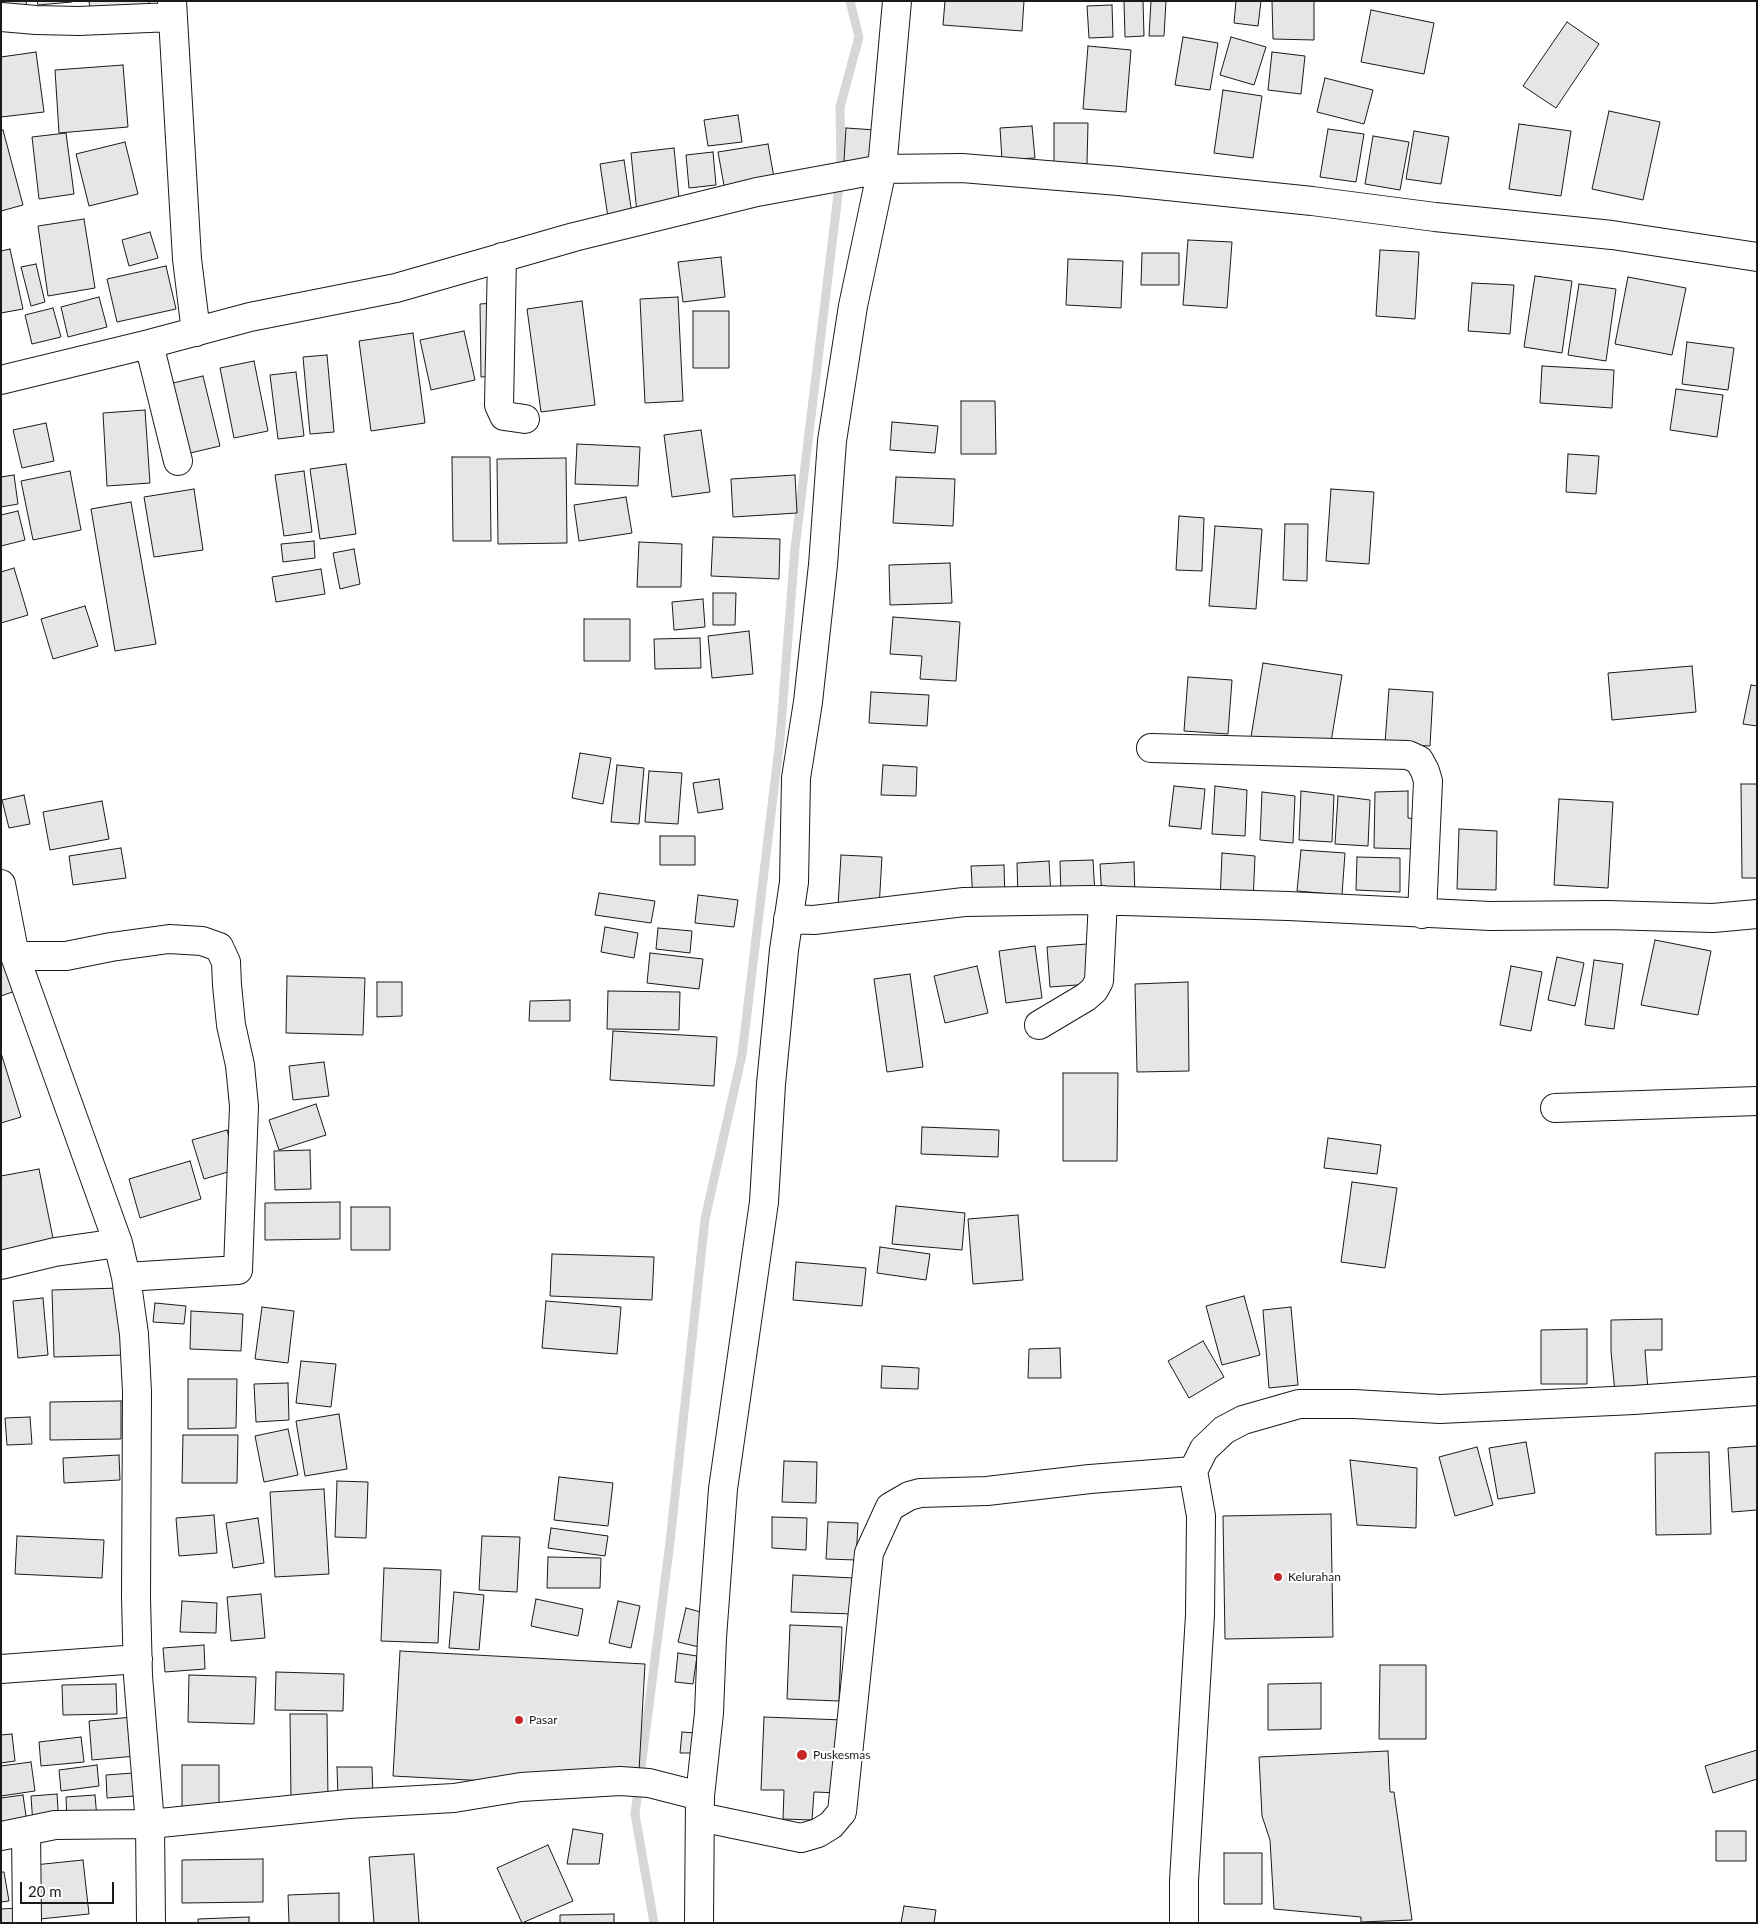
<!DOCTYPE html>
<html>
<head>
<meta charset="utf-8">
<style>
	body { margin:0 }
	#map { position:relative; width:1758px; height:1924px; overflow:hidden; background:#fff; font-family:Lato,sans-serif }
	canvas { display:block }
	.frame { position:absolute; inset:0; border:2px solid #1a1a1a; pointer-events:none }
	.scale { position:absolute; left:20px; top:1882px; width:94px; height:22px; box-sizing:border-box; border:2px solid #1a1a1a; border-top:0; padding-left:6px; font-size:15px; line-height:18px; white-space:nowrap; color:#1a1a1a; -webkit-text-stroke:4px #fff; paint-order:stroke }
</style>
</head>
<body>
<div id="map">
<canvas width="1758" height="1924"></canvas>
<div class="frame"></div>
<div class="scale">20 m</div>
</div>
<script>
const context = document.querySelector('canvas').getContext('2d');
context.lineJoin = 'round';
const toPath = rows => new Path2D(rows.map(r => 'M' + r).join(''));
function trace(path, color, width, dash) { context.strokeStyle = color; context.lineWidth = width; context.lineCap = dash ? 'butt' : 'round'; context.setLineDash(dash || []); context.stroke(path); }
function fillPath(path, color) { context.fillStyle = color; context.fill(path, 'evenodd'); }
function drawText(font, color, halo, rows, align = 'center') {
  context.font = font + ' Lato,sans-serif'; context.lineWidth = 4; context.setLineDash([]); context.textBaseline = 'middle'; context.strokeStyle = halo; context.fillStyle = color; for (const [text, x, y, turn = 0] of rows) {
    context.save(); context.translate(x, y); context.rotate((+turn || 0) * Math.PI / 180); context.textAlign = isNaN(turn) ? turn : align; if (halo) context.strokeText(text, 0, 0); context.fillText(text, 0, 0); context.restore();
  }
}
const stream = toPath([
	[654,1923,635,1814,670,1542,705,1219,742,1055,780,739,795,548,841,170,840,107,859,37,850,1]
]);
const building = toPath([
	[4,1,26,1,27,9,5,12,4,1],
	[37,1,72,1,72,2,38,5,37,1],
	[89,1,149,1,150,12,91,17,89,1],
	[945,1,1024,1,1022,31,943,25,945,1],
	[1124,1,1143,1,1144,36,1125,37,1124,1],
	[1151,1,1166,1,1164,36,1149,36,1151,1],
	[1236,1,1261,1,1258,26,1234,23,1236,1],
	[1272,1,1314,1,1314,40,1273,39,1272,1],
	[1112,5,1113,37,1089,38,1087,6,1112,5],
	[1371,10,1434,23,1424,74,1361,62,1371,10],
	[1567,22,1599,44,1556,108,1523,86,1567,22],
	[1183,37,1218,43,1210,90,1175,85,1183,37],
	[1231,37,1266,47,1254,85,1220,75,1231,37],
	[1088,46,1131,50,1126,112,1083,109,1088,46],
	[36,52,44,112,1,117,1,57,36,52],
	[1272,52,1305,56,1301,94,1268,90,1272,52],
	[123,65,128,127,59,133,55,70,123,65],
	[1325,78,1373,90,1364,124,1317,112,1325,78],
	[1223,90,1262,96,1253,158,1214,153,1223,90],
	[1609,111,1660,122,1643,200,1592,189,1609,111],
	[738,115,742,142,708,146,704,120,738,115],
	[1054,123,1088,123,1087,164,1054,164,1054,123],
	[1519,124,1571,131,1561,196,1509,189,1519,124],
	[1032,126,1035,158,1002,160,1000,128,1032,126],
	[846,128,876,130,873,162,844,161,846,128],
	[1328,129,1364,134,1356,182,1320,177,1328,129],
	[3,130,23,205,1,211,1,131,3,130],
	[1414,131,1449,137,1441,184,1406,179,1414,131],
	[66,133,74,194,39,199,32,137,66,133],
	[1373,136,1409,142,1400,190,1365,184,1373,136],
	[125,142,138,194,89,206,76,154,125,142],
	[768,144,775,183,725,191,718,152,768,144],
	[674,148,680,208,637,213,631,153,674,148],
	[713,152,716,185,689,188,686,155,713,152],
	[624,160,633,221,609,224,600,164,624,160],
	[84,219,95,288,48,296,38,226,84,219],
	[150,232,158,258,129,266,122,240,150,232],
	[1188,240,1232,242,1227,308,1183,305,1188,240],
	[10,249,23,309,1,313,1,251,10,249],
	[1380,250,1419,252,1415,319,1376,316,1380,250],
	[1142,253,1179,253,1179,285,1141,285,1142,253],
	[721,257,725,297,683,302,678,262,721,257],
	[1068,259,1123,261,1121,308,1066,305,1068,259],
	[36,264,45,302,31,306,21,267,36,264],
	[166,266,176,309,117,322,107,279,166,266],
	[1535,276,1572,281,1562,353,1524,347,1535,276],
	[1628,277,1686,288,1672,355,1615,344,1628,277],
	[1472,283,1514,285,1510,334,1468,331,1472,283],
	[1579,284,1616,289,1606,361,1568,355,1579,284],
	[99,297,107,327,68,337,61,307,99,297],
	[678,297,683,401,645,403,640,299,678,297],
	[582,301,595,405,541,412,527,309,582,301],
	[494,303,495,376,481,377,480,304,494,303],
	[53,308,61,337,32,344,25,315,53,308],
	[693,311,729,311,729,368,693,368,693,311],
	[464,331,475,380,431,390,420,340,464,331],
	[413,333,425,423,371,431,359,341,413,333],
	[1687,342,1734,348,1728,390,1682,384,1687,342],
	[327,355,334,432,310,434,303,357,327,355],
	[254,361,268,431,234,438,220,368,254,361],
	[1542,366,1614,370,1612,408,1540,403,1542,366],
	[296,372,304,436,278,439,270,375,296,372],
	[203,376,220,446,186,454,169,384,203,376],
	[1676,389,1723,395,1717,437,1670,430,1676,389],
	[961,401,995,401,996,454,961,454,961,401],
	[145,410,150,483,107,486,103,413,145,410],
	[892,422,938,426,935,453,890,450,892,422],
	[46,423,54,461,22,468,13,430,46,423],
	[701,430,710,492,672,497,664,435,701,430],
	[577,444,640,447,638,486,575,484,577,444],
	[1568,454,1599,456,1596,494,1566,492,1568,454],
	[452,457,490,457,491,541,453,541,452,457],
	[566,458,567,543,498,544,497,459,566,458],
	[346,464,356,534,320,539,310,469,346,464],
	[70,471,81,530,33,540,21,481,70,471],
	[304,471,312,532,284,536,275,475,304,471],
	[14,475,18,504,1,507,1,477,14,475],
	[795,475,797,513,733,517,731,479,795,475],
	[896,477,955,479,953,526,893,523,896,477],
	[194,489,203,550,154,557,144,497,194,489],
	[1331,489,1374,492,1369,564,1326,561,1331,489],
	[626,497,632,533,579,541,574,505,626,497],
	[131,502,156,644,115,651,91,509,131,502],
	[18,511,25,540,1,546,1,515,18,511],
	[1179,516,1204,518,1202,571,1176,570,1179,516],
	[1285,524,1308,524,1307,581,1283,580,1285,524],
	[1215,526,1262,529,1256,609,1209,606,1215,526],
	[713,537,780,539,779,579,711,576,713,537],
	[314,541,315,558,283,562,281,544,314,541],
	[639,542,682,544,681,587,637,587,639,542],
	[354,549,360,584,340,589,333,553,354,549],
	[950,563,952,603,890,605,889,565,950,563],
	[14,568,28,615,1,623,1,572,14,568],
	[321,569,325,594,276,602,272,577,321,569],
	[713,593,736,593,735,625,713,625,713,593],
	[703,599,705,627,674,630,672,602,703,599],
	[85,606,98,646,53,659,41,619,85,606],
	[893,617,960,622,956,681,920,679,922,656,890,654,893,617],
	[584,619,630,619,630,661,584,661,584,619],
	[749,631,753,674,712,678,708,636,749,631],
	[700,638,701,668,655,669,654,639,700,638],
	[1263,663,1342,675,1330,748,1251,737,1263,663],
	[1692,666,1696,712,1612,720,1608,673,1692,666],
	[1188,677,1232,680,1228,734,1184,731,1188,677],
	[1751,685,1757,686,1757,726,1743,724,1751,685],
	[1389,689,1433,692,1430,746,1385,743,1389,689],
	[871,692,929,695,927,726,869,723,871,692],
	[580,753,611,758,603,804,572,798,580,753],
	[617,765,644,768,639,824,611,822,617,765],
	[883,765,917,767,916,796,881,795,883,765],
	[649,771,682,773,678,824,645,822,649,771],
	[719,779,723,809,698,813,693,783,719,779],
	[1741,784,1757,784,1757,878,1742,878,1741,784],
	[1174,786,1205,789,1201,829,1169,826,1174,786],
	[1215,786,1247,790,1245,836,1212,834,1215,786],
	[1301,791,1334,795,1332,842,1299,840,1301,791],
	[1408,791,1408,818,1416,819,1415,849,1374,848,1375,792,1408,791],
	[1262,792,1295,796,1293,843,1260,840,1262,792],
	[24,795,30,824,9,828,2,800,24,795],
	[1338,796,1370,800,1368,846,1335,844,1338,796],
	[1559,799,1613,802,1608,888,1554,885,1559,799],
	[102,801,109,839,50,850,43,812,102,801],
	[1459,829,1497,831,1496,890,1457,889,1459,829],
	[660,836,695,836,695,865,660,865,660,836],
	[121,848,126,878,73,885,69,856,121,848],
	[1301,850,1345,853,1342,895,1297,891,1301,850],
	[1222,853,1255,856,1253,903,1220,901,1222,853],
	[841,855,882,857,879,908,838,906,841,855],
	[1357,857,1400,858,1400,892,1356,890,1357,857],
	[1093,860,1095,895,1061,897,1060,861,1093,860],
	[1049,861,1051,896,1018,898,1017,863,1049,861],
	[1134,862,1135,898,1102,899,1100,864,1134,862],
	[1004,865,1005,900,973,901,971,866,1004,865],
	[599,893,655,901,651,923,595,915,599,893],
	[698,895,738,900,734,927,695,923,698,895],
	[605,927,638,933,634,958,601,952,605,927],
	[658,928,692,931,690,953,656,949,658,928],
	[1655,940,1711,951,1698,1015,1641,1005,1655,940],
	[1087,944,1090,984,1050,987,1047,947,1087,944],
	[1035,946,1042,998,1006,1003,999,951,1035,946],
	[1,953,15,991,1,996,1,953],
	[650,953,703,959,699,989,647,983,650,953],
	[1557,957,1584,963,1575,1006,1548,1000,1557,957],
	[1594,960,1623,964,1614,1029,1585,1025,1594,960],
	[977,966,988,1013,945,1023,934,976,977,966],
	[1511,966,1542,972,1531,1031,1500,1025,1511,966],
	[910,974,923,1067,887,1072,874,979,910,974],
	[287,976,365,978,363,1035,286,1033,287,976],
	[377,982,402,982,402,1016,377,1017,377,982],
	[1188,982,1189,1071,1137,1072,1135,984,1188,982],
	[608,991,680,992,679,1030,607,1029,608,991],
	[570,1000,570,1021,529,1021,530,1001,570,1000],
	[613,1031,717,1037,714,1086,610,1080,613,1031],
	[1,1053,21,1117,1,1123,1,1053],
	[324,1062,329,1096,293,1100,289,1066,324,1062],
	[1063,1073,1118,1073,1117,1161,1063,1161,1063,1073],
	[316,1104,326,1135,279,1150,269,1120,316,1104],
	[922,1127,999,1130,998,1157,921,1154,922,1127],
	[227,1130,238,1169,204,1179,192,1140,227,1130],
	[1328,1138,1381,1145,1377,1174,1324,1168,1328,1138],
	[310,1150,311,1189,275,1190,274,1151,310,1150],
	[190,1161,201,1199,140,1218,129,1179,190,1161],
	[39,1169,54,1243,1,1254,1,1176,39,1169],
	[1352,1182,1397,1188,1385,1268,1341,1262,1352,1182],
	[340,1202,340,1239,265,1240,265,1203,340,1202],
	[896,1206,965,1213,962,1250,892,1244,896,1206],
	[351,1207,390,1207,390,1250,351,1250,351,1207],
	[1018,1215,1023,1280,973,1284,968,1219,1018,1215],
	[880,1247,930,1254,926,1280,877,1273,880,1247],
	[552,1254,654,1257,652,1300,550,1296,552,1254],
	[796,1262,866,1268,862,1306,793,1300,796,1262],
	[121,1288,124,1355,54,1357,52,1290,121,1288],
	[1244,1296,1260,1355,1222,1365,1206,1306,1244,1296],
	[43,1298,48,1355,18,1358,13,1301,43,1298],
	[546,1301,621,1307,617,1354,542,1348,546,1301],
	[155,1303,186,1306,184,1324,153,1322,155,1303],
	[262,1307,294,1311,288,1363,255,1359,262,1307],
	[1291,1307,1298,1385,1269,1388,1263,1310,1291,1307],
	[191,1311,243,1314,241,1351,190,1349,191,1311],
	[1662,1319,1662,1350,1645,1350,1648,1390,1615,1393,1611,1351,1611,1320,1662,1319],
	[1587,1329,1587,1384,1541,1384,1541,1330,1587,1329],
	[1203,1341,1224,1377,1189,1398,1168,1361,1203,1341],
	[1060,1348,1061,1378,1028,1378,1029,1349,1060,1348],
	[301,1361,336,1364,331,1407,296,1403,301,1361],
	[882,1366,919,1368,918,1389,881,1388,882,1366],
	[188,1379,237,1379,236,1428,188,1429,188,1379],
	[288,1383,289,1420,256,1422,254,1384,288,1383],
	[121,1401,121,1439,50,1440,50,1402,121,1401],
	[339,1414,347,1469,305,1476,296,1421,339,1414],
	[30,1417,32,1444,7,1445,5,1418,30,1417],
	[288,1429,298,1475,264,1482,255,1436,288,1429],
	[183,1435,238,1435,237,1483,182,1483,183,1435],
	[1526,1442,1535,1493,1498,1499,1489,1448,1526,1442],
	[1757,1446,1757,1510,1732,1512,1728,1448,1757,1446],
	[1477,1447,1493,1505,1455,1516,1439,1457,1477,1447],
	[1709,1452,1711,1534,1656,1535,1655,1453,1709,1452],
	[119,1455,120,1480,64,1483,63,1458,119,1455],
	[1350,1460,1417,1468,1416,1528,1357,1525,1350,1460],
	[784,1461,817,1462,816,1503,782,1502,784,1461],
	[559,1477,613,1483,608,1526,554,1520,559,1477],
	[337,1481,368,1482,366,1538,335,1537,337,1481],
	[324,1489,329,1574,275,1577,270,1492,324,1489],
	[1331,1514,1333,1637,1225,1639,1223,1516,1331,1514],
	[214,1515,217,1553,179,1556,176,1518,214,1515],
	[772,1517,807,1518,806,1550,772,1548,772,1517],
	[258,1518,264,1563,233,1568,226,1523,258,1518],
	[828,1522,858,1523,856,1560,826,1559,828,1522],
	[551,1528,608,1536,605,1556,548,1548,551,1528],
	[17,1536,104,1540,102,1578,15,1574,17,1536],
	[482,1536,520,1537,517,1592,479,1590,482,1536],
	[548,1557,601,1558,600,1588,547,1588,548,1557],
	[384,1568,441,1570,438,1643,381,1641,384,1568],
	[793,1575,854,1578,853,1614,791,1612,793,1575],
	[454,1592,484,1595,479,1650,449,1648,454,1592],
	[261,1594,265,1638,231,1641,227,1597,261,1594],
	[536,1599,583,1609,578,1636,531,1626,536,1599],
	[182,1601,217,1603,216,1633,180,1632,182,1601],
	[618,1601,640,1606,631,1648,609,1643,618,1601],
	[686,1608,708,1614,699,1647,678,1642,686,1608],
	[790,1625,842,1627,839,1701,787,1699,790,1625],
	[204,1645,205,1669,165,1672,163,1648,204,1645],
	[400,1651,645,1664,638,1789,393,1776,400,1651],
	[678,1653,697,1656,693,1684,675,1682,678,1653],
	[1380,1665,1426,1665,1426,1739,1379,1739,1380,1665],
	[276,1672,344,1674,343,1711,275,1710,276,1672],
	[189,1675,256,1677,254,1724,188,1722,189,1675],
	[1321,1683,1321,1729,1268,1730,1268,1684,1321,1683],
	[116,1684,117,1714,63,1715,62,1685,116,1684],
	[290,1714,327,1714,328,1801,291,1802,290,1714],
	[133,1717,136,1756,92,1760,89,1721,133,1717],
	[764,1717,843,1720,840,1793,814,1792,812,1820,783,1819,784,1790,761,1790,764,1717],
	[682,1732,696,1733,695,1753,680,1753,682,1732],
	[12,1734,15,1761,1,1763,1,1735,12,1734],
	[81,1737,84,1762,41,1766,39,1742,81,1737],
	[1757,1750,1757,1779,1713,1793,1705,1766,1757,1750],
	[1388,1751,1390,1792,1394,1792,1412,1920,1361,1922,1361,1917,1274,1909,1270,1840,1262,1816,1259,1757,1388,1751],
	[31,1762,35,1791,1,1796,1,1766,31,1762],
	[97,1765,99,1786,61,1791,59,1770,97,1765],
	[182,1765,219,1765,219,1815,182,1815,182,1765],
	[337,1767,372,1767,373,1797,338,1797,337,1767],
	[133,1773,135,1796,107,1798,106,1775,133,1773],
	[57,1794,59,1823,33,1825,31,1796,57,1794],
	[23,1795,28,1830,1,1834,1,1798,23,1795],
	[95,1795,97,1818,67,1821,66,1797,95,1795],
	[573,1829,603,1834,599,1864,567,1864,573,1829],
	[1716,1831,1746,1831,1746,1861,1716,1861,1716,1831],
	[548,1845,573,1901,522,1923,497,1868,548,1845],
	[1224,1853,1262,1853,1262,1904,1224,1904,1224,1853],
	[414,1854,419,1923,374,1923,369,1857,414,1854],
	[263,1859,263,1902,182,1903,182,1860,263,1859],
	[83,1860,89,1914,40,1919,34,1865,83,1860],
	[1,1872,4,1872,9,1901,1,1902,1,1872],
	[339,1893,339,1923,289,1923,288,1895,339,1893],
	[904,1906,936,1910,934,1923,901,1923,904,1906],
	[20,1908,21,1923,1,1923,1,1909,20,1908],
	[614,1914,614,1923,560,1923,560,1915,614,1914],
	[249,1917,249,1923,198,1923,198,1919,249,1917]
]);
const minor = toPath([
	[172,1,187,259,196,332],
	[1,17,36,20,79,21,172,17],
	[502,257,499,405,504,416,525,419],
	[149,344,178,461],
	[1,380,149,344,250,317,396,288,574,237,757,192,882,169,962,168,1119,181,1312,201,1435,217,1612,235,1757,257],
	[1151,748,1408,755,1419,760,1425,771,1428,781,1422,914],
	[1,884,15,956,118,1243,126,1277,134,1334,137,1392,136,1597,138,1676,150,1824,151,1923],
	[788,919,814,920,964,902,1091,900,1288,906,1490,916,1607,915,1713,918,1757,914],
	[15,956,66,956,111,947,169,939,202,941,219,947,226,962,227,985,231,1025,240,1065,244,1106,238,1270,126,1277],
	[1039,1025,1086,997,1094,990,1099,981,1103,900],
	[1555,1108,1757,1101],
	[1,1265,55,1252,118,1243],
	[1,1669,138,1659],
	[700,1817,801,1838,818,1833,831,1825,842,1812,869,1553,890,1507,909,1496,920,1493,987,1491,1090,1479,1193,1471,1204,1449,1224,1430,1243,1420,1299,1404,1354,1404,1440,1409,1634,1400,1757,1391],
	[26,1831,27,1923],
	[1,1836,55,1825,150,1824,348,1804,454,1798,521,1787,620,1781,649,1783,700,1796],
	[699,1923,700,1796,709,1713,712,1638,723,1489,764,1202,771,1084,784,950,794,882,796,778,808,702,823,565,832,441,853,306,882,169,897,1],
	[1184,1923,1184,1881,1200,1615,1201,1516,1193,1471]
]);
const markers = [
	[1278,1577,5,"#c62828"],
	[519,1720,5,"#c62828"],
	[802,1755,6,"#c62828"]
];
const poiNames = [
	["Kelurahan",1288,1577],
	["Pasar",529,1720],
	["Puskesmas",813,1755]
];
trace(stream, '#d7d7d7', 9);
fillPath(building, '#e6e6e6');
trace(building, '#1a1a1a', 1);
trace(minor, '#1a1a1a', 30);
trace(minor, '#fff', 28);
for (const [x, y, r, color] of markers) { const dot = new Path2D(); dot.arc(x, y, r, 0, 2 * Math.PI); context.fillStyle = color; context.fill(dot); trace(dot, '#fff', 2); }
drawText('12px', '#1a1a1a', '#fff', poiNames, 'left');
</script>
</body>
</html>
